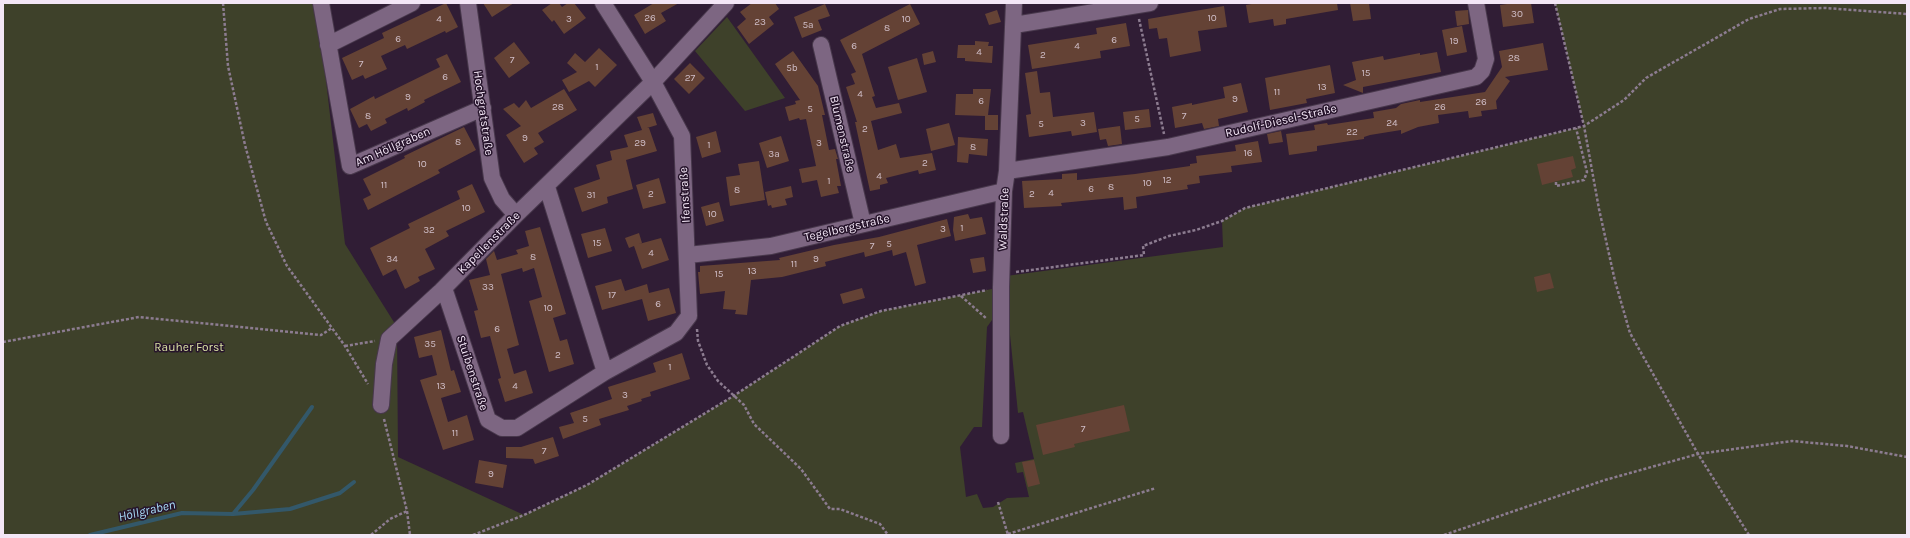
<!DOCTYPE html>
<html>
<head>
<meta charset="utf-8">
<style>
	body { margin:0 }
	#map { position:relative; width:1910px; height:538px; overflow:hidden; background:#301d35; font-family:Karla,sans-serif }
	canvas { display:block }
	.frame { position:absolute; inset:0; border:4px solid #f3e6f6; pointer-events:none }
</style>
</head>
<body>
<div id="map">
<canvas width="1910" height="538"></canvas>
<div class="frame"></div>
</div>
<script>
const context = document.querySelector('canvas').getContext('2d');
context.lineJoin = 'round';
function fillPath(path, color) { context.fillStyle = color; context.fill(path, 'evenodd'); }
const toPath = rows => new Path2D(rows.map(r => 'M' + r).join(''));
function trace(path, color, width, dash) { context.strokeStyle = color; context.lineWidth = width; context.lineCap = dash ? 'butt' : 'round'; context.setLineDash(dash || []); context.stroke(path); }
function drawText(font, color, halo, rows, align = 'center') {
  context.font = font + ' Karla,sans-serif'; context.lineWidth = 3; context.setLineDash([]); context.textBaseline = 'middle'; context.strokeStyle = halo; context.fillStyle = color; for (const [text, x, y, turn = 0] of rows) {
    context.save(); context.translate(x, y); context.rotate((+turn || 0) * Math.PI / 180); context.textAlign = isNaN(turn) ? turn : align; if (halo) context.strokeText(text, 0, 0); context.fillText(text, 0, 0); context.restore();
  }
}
const green = toPath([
	[3,3,317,3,345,244,397,327,398,457,524,515,587,485,735,395,840,326,881,311,997,288,997,313,987,327,982,427,974,427,960,447,966,497,977,494,983,508,993,507,1007,498,1029,497,1023,472,1017,473,1015,463,1034,459,1023,412,1018,413,1009,325,1006,276,1223,247,1222,221,1245,208,1584,126,1555,3,1907,3,1907,535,3,535],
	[727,17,785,98,745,111,695,51]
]);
const stream = toPath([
	[233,514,253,490,312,407],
	[90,535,182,513,233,514,290,509,340,493,354,482]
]);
const building = toPath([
	[446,3,458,27,446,33,445,31,407,49,405,45,381,56,387,69,365,79,363,75,352,80,342,58,384,38,382,33],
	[483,3,514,3,492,17],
	[552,3,559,3,562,7,568,3,574,3,586,18,564,34,554,20,552,22,542,10],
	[654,3,679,3,661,13,666,21,645,34,634,15],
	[752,3,775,3,779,9,769,17,774,24,749,44,737,27,746,19,740,12],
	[1257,3,1337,3,1338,10,1286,19,1286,24,1274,26,1273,19,1249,23,1246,5],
	[1350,3,1369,3,1371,19,1353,21],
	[1514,3,1531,3,1534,23,1503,27,1500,5],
	[825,4,830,16,818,20,822,30,802,38,794,17],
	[910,4,920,24,862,54,875,96,872,97,876,108,899,103,902,113,871,121,878,150,896,144,900,158,932,153,936,170,919,174,918,170,886,178,888,183,880,185,880,189,870,191,855,122,857,122,846,87,855,84,851,74,856,72,840,40],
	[1224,6,1227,27,1198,31,1201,51,1170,57,1167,38,1159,39,1157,28,1149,29,1148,19],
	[997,10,1001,22,989,25,985,14],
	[1468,10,1469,24,1457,26,1455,11],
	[1126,23,1130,46,1100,51,1101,58,1032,69,1028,45,1097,34,1096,28],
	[1462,26,1467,52,1447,56,1442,30],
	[975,41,989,42,988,46,993,46,992,63,965,61,965,58,957,58,958,45,975,45],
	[514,42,530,63,509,78,494,58],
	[1543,43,1548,70,1505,77,1510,81,1496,101,1497,109,1481,111,1482,116,1469,118,1468,111,1438,115,1439,123,1418,127,1401,134,1401,130,1370,135,1364,137,1364,139,1317,146,1317,151,1289,155,1286,134,1315,130,1314,125,1327,123,1328,125,1374,118,1373,112,1396,108,1401,104,1420,100,1420,102,1485,92,1502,67,1499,51],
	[599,48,617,65,595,87,589,81,569,92,562,80,577,72,567,63,575,53,585,62],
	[793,51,818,86,825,115,822,115,829,150,835,149,838,159,836,159,841,186,837,186,839,193,821,197,817,180,802,183,799,169,816,166,806,119,800,120,799,118,789,121,785,107,796,104,795,101,800,100,775,64],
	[933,51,936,62,924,65,922,54],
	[1437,52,1441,72,1363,87,1363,93,1343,85,1356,80,1352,62,1383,56,1384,60,1420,53,1420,55],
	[447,54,461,82,424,100,425,102,408,111,407,108,385,119,387,123,371,131,367,124,359,128,350,109,374,96,375,99,440,67,436,59],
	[917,58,927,92,898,100,888,67],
	[690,63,705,78,689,94,674,79],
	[1330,65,1335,93,1306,99,1307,103,1270,110,1265,78],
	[1037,71,1040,93,1050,92,1053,117,1094,112,1097,132,1072,136,1071,131,1029,137,1026,115,1031,114,1025,73],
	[1241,83,1248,112,1218,119,1219,126,1204,129,1202,123,1175,128,1172,107,1192,103,1192,105,1225,98,1223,87],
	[564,89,577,110,538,133,544,142,534,148,538,154,524,163,506,135,521,126,503,109,514,103,519,108,526,100,531,108],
	[973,89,991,89,988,115,998,115,998,130,985,130,985,116,955,115,956,94,973,94],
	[1149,109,1151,127,1125,130,1123,112],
	[653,113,657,125,647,128,649,128,657,151,626,160,633,189,607,197,608,203,582,212,574,188,600,179,596,165,612,160,610,151,628,147,624,135,642,130,637,117],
	[949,123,955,145,931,151,926,129],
	[1120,126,1122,144,1108,146,1106,139,1100,140,1098,129],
	[464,127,476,150,438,170,440,173,368,210,363,199,371,195,363,179,405,158,404,156],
	[716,131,721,152,702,158,696,137],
	[1281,131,1283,142,1269,144,1267,134],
	[781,136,789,161,767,168,759,143],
	[958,137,988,139,987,156,969,154,968,163,957,162],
	[1258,141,1262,162,1231,166,1232,172,1199,176,1200,183,1187,185,1188,189,1136,197,1137,208,1124,210,1123,197,1061,203,1062,206,1024,208,1022,181,1062,179,1062,174,1077,173,1077,180,1135,174,1190,166,1190,164,1197,163,1196,156,1236,151,1235,145],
	[1573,156,1576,168,1571,170,1573,177,1542,185,1537,164],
	[759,161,765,200,730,206,726,177,740,175,738,164],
	[659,178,666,203,643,209,636,185],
	[472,184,485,212,446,231,449,236,425,249,435,269,418,277,420,281,405,289,396,269,383,276,370,248,410,228,408,224,460,199,457,191],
	[791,186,793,197,785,199,787,205,772,208,771,205,768,206,765,192],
	[719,202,724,221,706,226,701,207],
	[968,214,970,219,982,217,986,234,955,241,953,230,954,217],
	[947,219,951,236,917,245,926,283,915,286,906,252,893,256,892,250,865,257,864,252,825,262,826,266,782,277,751,280,747,315,735,314,736,310,723,309,725,291,700,294,698,272,700,272,700,266,780,260,779,258,834,245,879,237],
	[540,227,566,314,553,318,560,341,567,339,574,364,549,372,529,301,542,297,534,268,523,272,522,268,501,274,519,345,507,349,514,374,526,370,533,393,505,402,498,379,501,378,490,336,481,338,474,311,478,310,469,280,490,275,486,259,494,251,497,260,518,254,516,250,529,246,525,231],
	[605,228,612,251,588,258,581,234],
	[639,233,642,243,639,244,661,238,669,260,642,269,634,246,629,248,625,238],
	[984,257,986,271,973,273,970,259],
	[1550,273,1554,288,1537,292,1534,277],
	[621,279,625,291,647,284,649,293,669,288,676,313,648,321,642,299,602,310,595,286],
	[862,288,865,298,843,304,840,294],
	[441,330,451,371,454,370,461,392,441,398,448,422,467,415,474,440,443,450,420,380,437,375,432,355,419,358,414,337],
	[682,353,690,379,650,392,651,396,641,399,642,401,627,406,629,410,599,419,601,425,563,439,559,427,574,423,570,413,612,399,608,387,656,372,653,363],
	[1124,405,1130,431,1074,444,1075,447,1043,455,1036,425],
	[553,437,559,456,535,464,533,459,506,458,506,447,521,447],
	[479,460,507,465,503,488,475,483],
	[1034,460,1040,484,1028,487,1022,462]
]);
const path = toPath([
	[223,3,228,66,245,145,266,222,287,266,345,346,368,384],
	[1555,3,1584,126,1599,209,1615,281,1630,333,1698,454,1749,535],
	[1139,19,1164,134],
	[1556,182,1556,186,1584,180,1587,172,1576,128],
	[1016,272,1144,255,1143,246,1169,236,1196,230,1222,221,1245,208,1584,126,1624,100,1646,78,1749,19,1780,9,1825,8,1907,14],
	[961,296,987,319],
	[697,329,698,341,707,365,718,381,744,405,754,424,801,469,830,509,840,509,880,524,888,535],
	[3,342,139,317,321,335,332,328],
	[345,346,375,341],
	[384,419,407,511,410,535],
	[998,502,1008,535],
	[1008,534,1156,488],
	[371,535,390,519,407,511],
	[473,535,524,515,587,485,735,395,840,326,881,311,987,290],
	[1444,535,1605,480,1698,454,1792,441,1847,446,1907,457]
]);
const minor = toPath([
	[321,3,350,166,483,108],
	[468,3,492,178,502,199,516,215],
	[1014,25,1150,3],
	[328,45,412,3],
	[821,45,863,224],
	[1007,171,1168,147,1476,77,1482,71,1486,59,1476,3],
	[547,187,605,372],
	[688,255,771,246,1004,191],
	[444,288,488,420,502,428,517,428,605,372,676,333,689,316,682,136,653,82,603,3],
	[381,405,384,364,389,339,440,292,516,215,653,82,726,3],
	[1001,436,1001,287,1004,191,1007,171,1014,3]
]);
const numberNames = [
	["30",1517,14],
	["26",650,18],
	["10",1212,18],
	["4",439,19],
	["3",569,19],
	["10",906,19],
	["23",760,22],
	["5a",808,25],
	["8",887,28],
	["6",398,39],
	["6",1114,40],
	["19",1454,41],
	["6",854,46],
	["4",1077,46],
	["4",979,52],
	["2",1043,55],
	["28",1514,58],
	["7",512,60],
	["7",361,64],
	["1",597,67],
	["5b",792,68],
	["15",1366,73],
	["6",445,77],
	["27",690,78],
	["13",1322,87],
	["11",1277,92],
	["4",860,94],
	["9",408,97],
	["9",1235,99],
	["6",981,101],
	["26",1481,102],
	["28",558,107],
	["26",1440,107],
	["5",810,109],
	["8",368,116],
	["7",1184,116],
	["5",1137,119],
	["3",1083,123],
	["24",1392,123],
	["5",1041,124],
	["2",865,129],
	["22",1352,132],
	["9",525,138],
	["8",458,142],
	["29",640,143],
	["3",819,143],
	["1",709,145],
	["8",973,147],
	["16",1248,153],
	["3a",774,154],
	["2",925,163],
	["10",422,164],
	["4",879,176],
	["12",1167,180],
	["1",829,181],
	["10",1147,183],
	["11",384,185],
	["8",1111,187],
	["6",1091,189],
	["8",737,190],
	["4",1051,193],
	["2",651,194],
	["2",1032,194],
	["31",591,195],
	["10",466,208],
	["10",712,214],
	["1",962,228],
	["3",943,229],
	["32",429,230],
	["15",597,243],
	["5",889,244],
	["7",872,246],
	["4",651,253],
	["8",533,257],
	["34",392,259],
	["9",816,259],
	["11",794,264],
	["13",752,271],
	["15",719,274],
	["33",488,287],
	["17",612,295],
	["6",658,304],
	["10",548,308],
	["6",497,329],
	["35",430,344],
	["2",558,355],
	["1",670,367],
	["13",441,386],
	["4",515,386],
	["3",625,395],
	["5",585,419],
	["7",1083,429],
	["11",455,433],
	["7",544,451],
	["9",491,474]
];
const streetNames = [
	["Hochgratstraße",483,113,82],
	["Rudolf-Diesel-Straße",1281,121,-13],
	["Blumenstraße",842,134,77],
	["Am Höllgraben",393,147,-24],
	["Ifenstraße",685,195,-93],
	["Waldstraße",1004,219,-88],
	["Tegelbergstraße",847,228,-13],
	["Kapellenstraße",489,243,-45],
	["Stuibenstraße",472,373,72]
];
const parkNames = [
	["Rauher Forst",189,348]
];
const waterNames = [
	["Höllgraben",147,511,-13]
];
fillPath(green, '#3e412a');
trace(stream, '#33586a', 4);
fillPath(building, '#644235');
trace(minor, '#48384c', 18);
trace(path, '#8c7c90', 2.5, [3, 2]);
trace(minor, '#7d6682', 16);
drawText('10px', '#cfbdc6', null, numberNames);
drawText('12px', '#f3e6f6', '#26142b', streetNames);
drawText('12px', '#d8e0a2', '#26142b', parkNames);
drawText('italic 13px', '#a8ddf7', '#26142b', waterNames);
</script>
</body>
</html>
